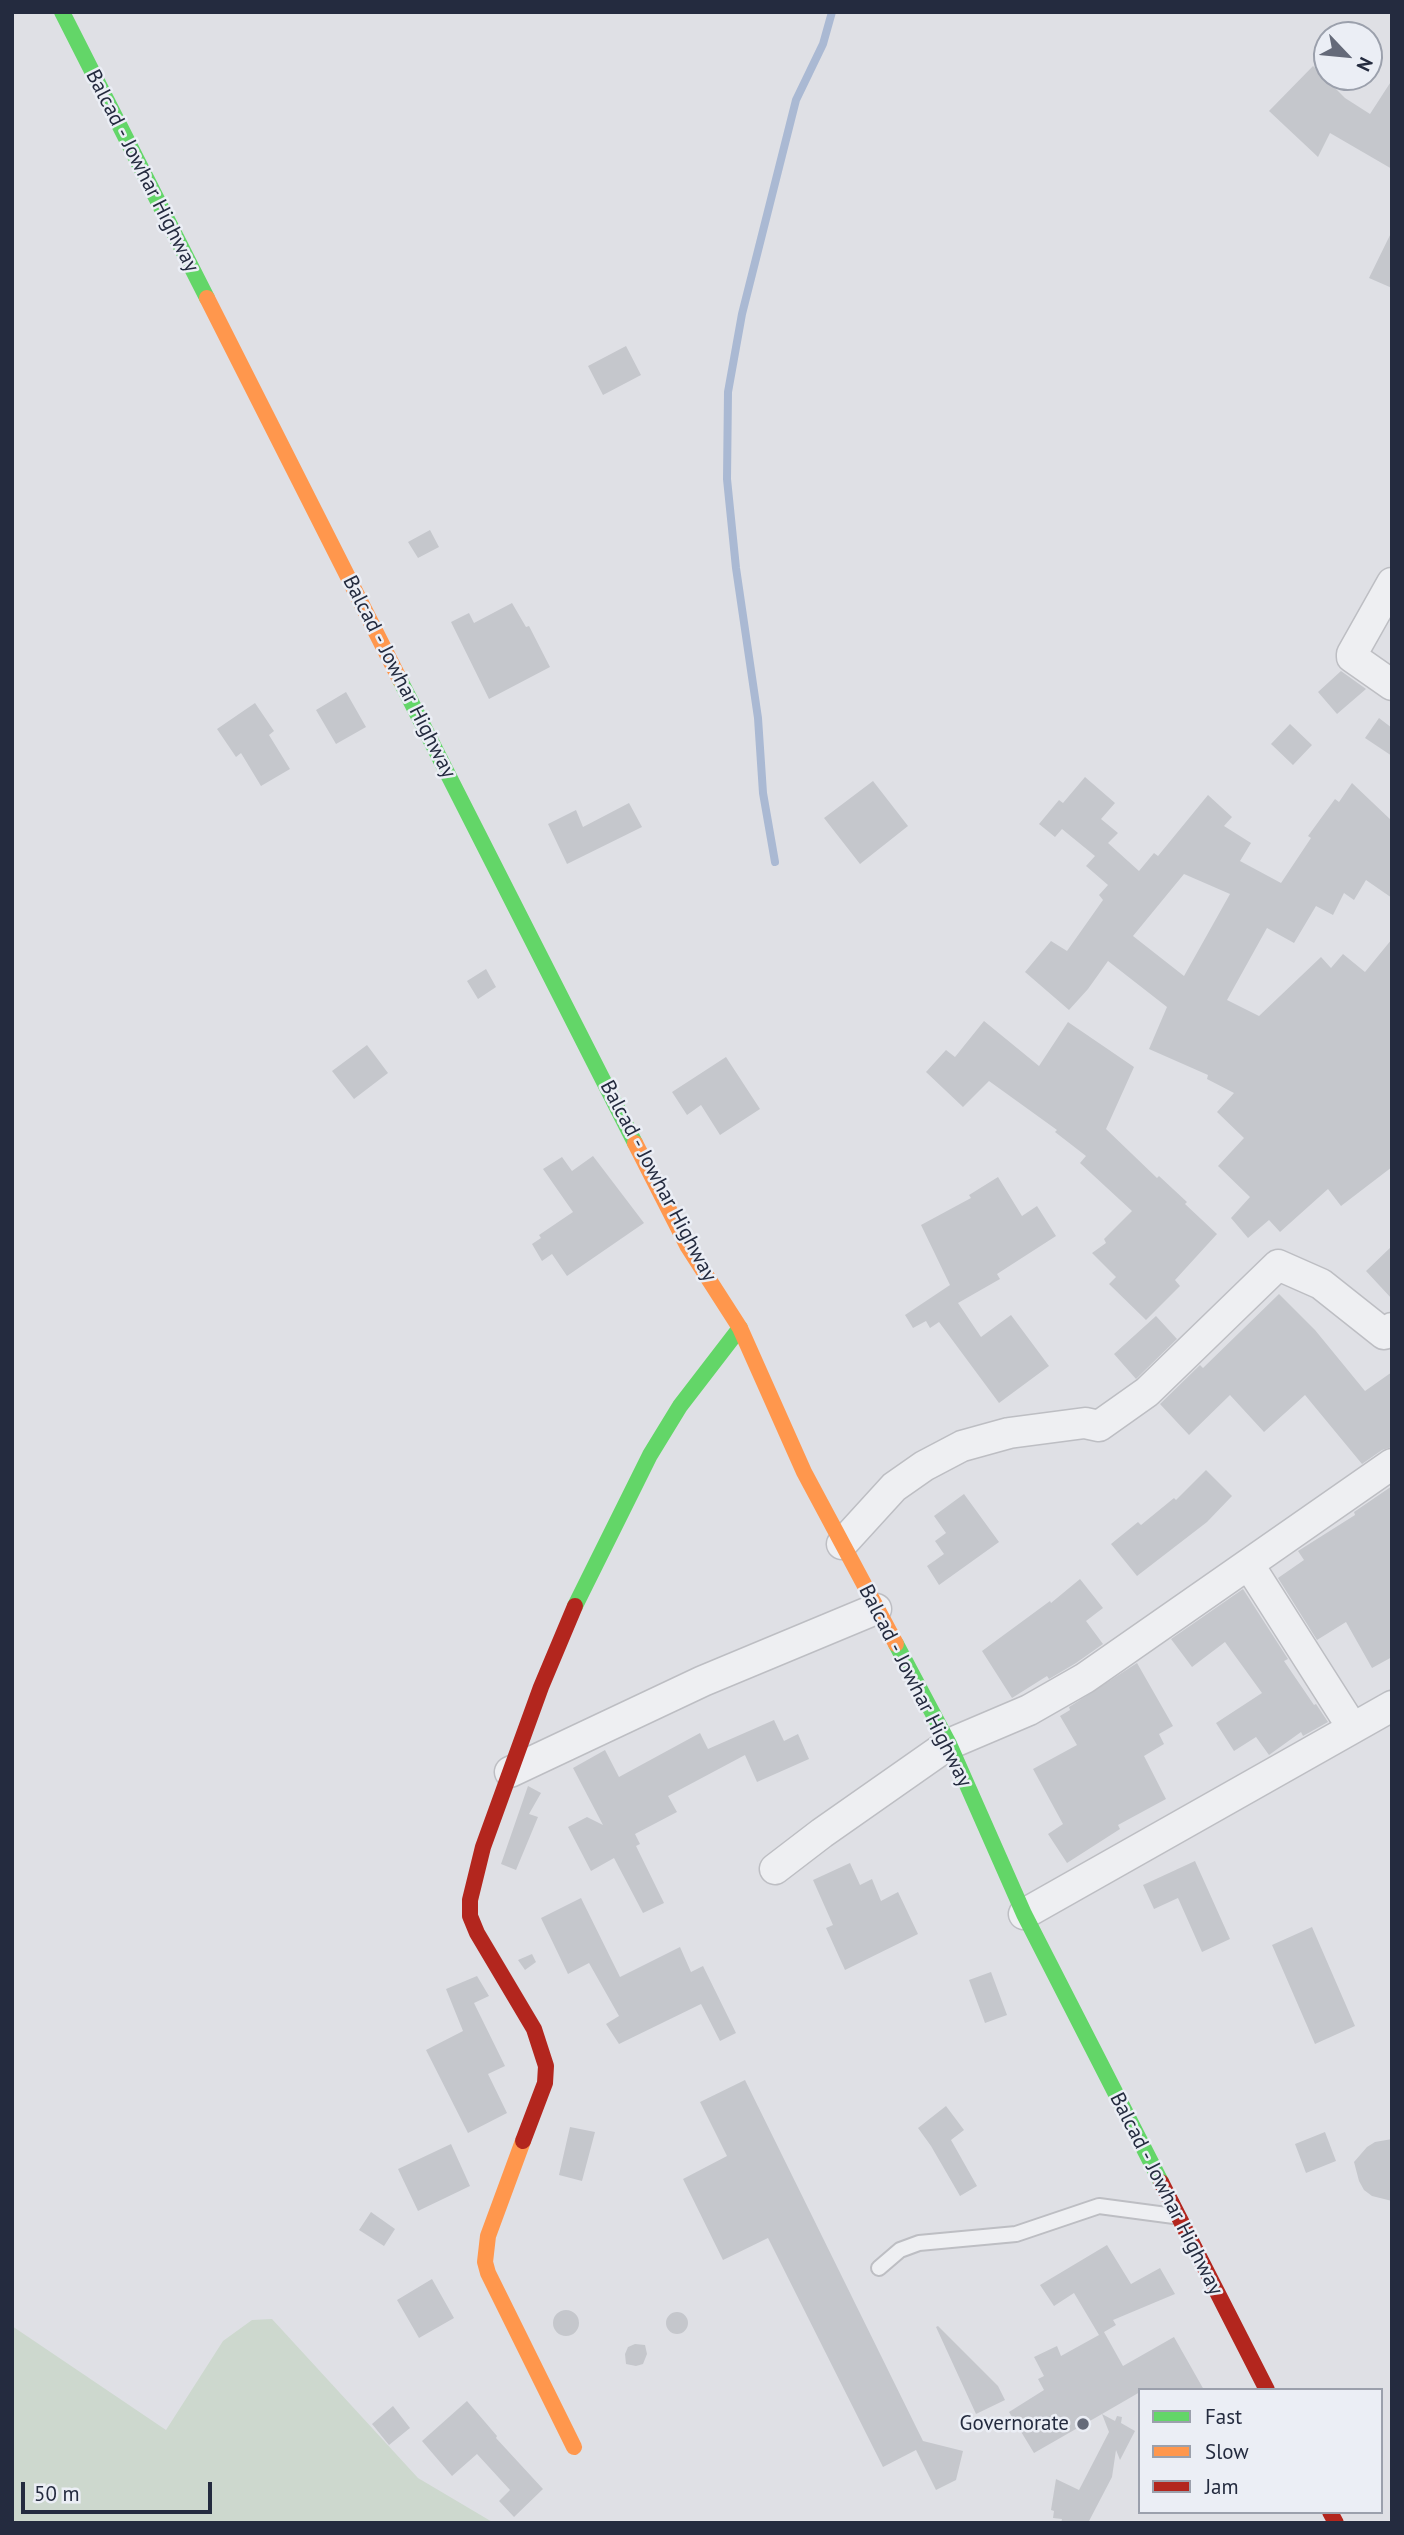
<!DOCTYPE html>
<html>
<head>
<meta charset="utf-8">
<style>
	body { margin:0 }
	#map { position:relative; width:1404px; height:2535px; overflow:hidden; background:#dfe0e5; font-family:"PT Sans",sans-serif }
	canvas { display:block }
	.frame { position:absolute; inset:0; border:14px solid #242b3f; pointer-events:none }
	.legend { position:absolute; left:1138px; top:2388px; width:245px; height:126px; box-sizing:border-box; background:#ebeef5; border:2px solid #9ba0ac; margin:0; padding:9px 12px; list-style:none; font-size:21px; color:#242b3f }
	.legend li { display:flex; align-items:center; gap:14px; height:35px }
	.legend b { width:35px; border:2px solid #9ba0ac }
	.north { position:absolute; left:1313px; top:21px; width:70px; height:70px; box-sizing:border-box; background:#ebeef5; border:2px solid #9ba0ac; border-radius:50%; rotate:116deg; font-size:19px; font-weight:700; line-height:28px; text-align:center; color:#242b3f }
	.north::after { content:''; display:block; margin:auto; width:24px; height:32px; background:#656a79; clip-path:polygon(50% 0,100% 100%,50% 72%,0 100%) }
	.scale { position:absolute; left:21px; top:2482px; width:191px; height:32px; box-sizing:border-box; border:4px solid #242b3f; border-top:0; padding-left:9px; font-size:21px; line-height:24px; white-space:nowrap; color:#242b3f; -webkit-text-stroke:5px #ebeef5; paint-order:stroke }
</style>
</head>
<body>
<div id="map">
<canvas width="1404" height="2535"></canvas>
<div class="frame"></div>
<ul class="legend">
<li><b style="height:9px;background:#63d668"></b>Fast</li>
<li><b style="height:9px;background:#ff974d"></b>Slow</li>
<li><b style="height:9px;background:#b3261e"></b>Jam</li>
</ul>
<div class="north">N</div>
<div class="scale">50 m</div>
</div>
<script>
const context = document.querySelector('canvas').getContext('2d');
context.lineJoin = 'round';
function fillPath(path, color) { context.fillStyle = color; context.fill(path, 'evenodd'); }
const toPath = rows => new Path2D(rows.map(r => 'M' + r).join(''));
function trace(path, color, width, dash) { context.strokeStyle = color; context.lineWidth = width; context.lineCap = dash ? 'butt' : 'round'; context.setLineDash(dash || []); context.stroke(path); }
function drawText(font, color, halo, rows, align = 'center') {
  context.font = font + ' "PT Sans",sans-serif'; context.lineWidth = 5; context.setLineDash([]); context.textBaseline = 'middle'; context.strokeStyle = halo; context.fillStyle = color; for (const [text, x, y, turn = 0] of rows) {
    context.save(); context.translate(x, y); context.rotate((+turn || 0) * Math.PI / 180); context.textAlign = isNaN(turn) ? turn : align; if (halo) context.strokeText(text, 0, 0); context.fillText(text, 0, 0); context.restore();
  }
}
const green = toPath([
	[272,2319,418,2478,494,2523,12,2523,12,2326,166,2430,223,2341,252,2320]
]);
const stream = toPath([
	[775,862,763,793,758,718,736,568,727,479,728,392,742,314,796,100,823,44,832,12]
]);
const building = toPath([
	[1313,66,1345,98,1370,114,1392,80,1392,169,1330,133,1318,157,1269,111],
	[1392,231,1392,288,1369,278],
	[626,346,641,375,603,395,588,366],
	[430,530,439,547,418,558,408,542],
	[512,603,526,627,529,626,550,667,489,699,451,622,469,613,474,623],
	[1341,671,1366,689,1337,714,1318,692],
	[346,692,366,727,336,744,316,710],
	[255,703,274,731,269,735,290,769,261,786,241,753,236,757,217,729],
	[1379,718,1392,728,1392,756,1365,738],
	[1290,724,1312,745,1293,765,1271,744],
	[1085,777,1115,803,1101,819,1118,833,1108,843,1139,871,1154,853,1158,856,1208,795,1232,817,1224,826,1251,843,1240,861,1281,883,1311,838,1308,836,1335,799,1339,802,1352,783,1392,821,1392,898,1366,880,1354,900,1344,893,1333,915,1316,906,1294,943,1267,928,1227,1000,1259,1016,1321,957,1331,968,1343,954,1365,972,1392,939,1392,1167,1341,1206,1328,1189,1280,1232,1269,1220,1248,1238,1231,1218,1250,1197,1218,1166,1244,1138,1217,1112,1234,1093,1207,1079,1208,1075,1149,1049,1167,1007,1108,961,1088,989,1069,1010,1025,972,1051,941,1067,951,1103,900,1099,895,1108,885,1086,866,1095,856,1062,829,1055,837,1039,824,1059,800,1063,803],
	[1184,874,1230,894,1184,976,1133,936],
	[873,781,908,826,860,864,824,818],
	[629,803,642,827,567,864,548,824,576,810,583,827],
	[486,969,496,987,478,999,467,981],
	[984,1021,1039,1066,1068,1022,1134,1067,1106,1129,1157,1178,1159,1176,1187,1202,1185,1204,1217,1234,1175,1280,1180,1286,1146,1320,1109,1284,1116,1277,1092,1253,1106,1243,1104,1239,1132,1211,1080,1163,1086,1156,1055,1132,1057,1130,989,1081,963,1107,926,1072,946,1050,955,1057],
	[367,1045,388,1073,354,1099,332,1071],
	[726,1057,760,1109,720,1135,701,1105,687,1115,672,1092],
	[593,1156,644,1223,567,1276,552,1254,542,1261,532,1244,541,1238,539,1235,573,1212,543,1169,562,1157,572,1171],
	[998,1177,1022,1216,1037,1206,1056,1236,997,1274,1000,1279,958,1303,981,1337,1011,1315,1049,1366,999,1403,939,1322,930,1328,926,1321,913,1328,905,1315,950,1285,921,1225,971,1198,969,1195],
	[1392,1246,1392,1299,1366,1271],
	[1279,1294,1315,1330,1365,1391,1392,1372,1392,1447,1382,1450,1362,1464,1305,1395,1264,1432,1230,1395,1189,1435,1160,1404,1200,1365,1203,1368],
	[1156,1316,1177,1339,1136,1379,1114,1354],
	[1206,1470,1232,1496,1207,1522,1137,1576,1111,1544,1138,1522,1141,1525,1174,1498,1176,1500],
	[1392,1486,1392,1657,1372,1668,1346,1622,1317,1640,1278,1578,1304,1560,1298,1551,1355,1515,1354,1512],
	[964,1494,999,1542,939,1585,927,1566,944,1554,935,1541,946,1533,934,1516],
	[1080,1579,1103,1608,1086,1621,1103,1644,1076,1663,1049,1679,1047,1676,1012,1698,982,1651,1050,1601,1051,1603],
	[1243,1589,1288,1659,1284,1661,1314,1705,1316,1704,1328,1722,1303,1736,1301,1732,1269,1755,1256,1737,1234,1751,1216,1723,1262,1693,1225,1642,1192,1667,1171,1639],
	[1137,1663,1173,1726,1159,1734,1164,1744,1144,1756,1166,1799,1118,1825,1120,1829,1067,1863,1048,1834,1063,1824,1033,1769,1077,1745,1060,1716,1070,1710,1069,1707],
	[774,1720,784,1741,798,1734,809,1759,757,1782,745,1755,668,1796,677,1812,635,1834,640,1844,636,1846,664,1903,643,1913,614,1858,591,1871,568,1827,587,1817,603,1825,573,1768,605,1750,619,1777,700,1733,708,1749],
	[528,1786,541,1793,529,1814,538,1817,516,1870,501,1864],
	[1195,1861,1230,1939,1202,1952,1178,1898,1154,1909,1143,1885],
	[850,1863,860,1885,872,1879,881,1901,898,1892,918,1934,845,1970,826,1928,833,1925,813,1880],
	[581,1898,620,1977,680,1947,691,1972,703,1966,736,2033,720,2041,701,2004,619,2044,606,2024,619,2016,589,1963,568,1974,541,1918],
	[1312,1927,1355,2026,1315,2044,1272,1945],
	[532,1954,536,1962,525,1970,518,1960],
	[991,1972,1007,2015,985,2023,969,1980],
	[477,1976,489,1996,474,2003,505,2066,488,2074,507,2113,468,2133,426,2050,463,2031,446,1989],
	[745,2080,923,2441,963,2451,956,2480,936,2490,916,2450,883,2467,768,2238,723,2260,683,2179,727,2156,700,2102],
	[946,2106,964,2130,951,2140,977,2186,960,2196,931,2146,918,2128],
	[570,2127,595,2132,582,2181,559,2175],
	[1325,2132,1336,2161,1306,2173,1295,2144],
	[1392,2139,1392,2201,1372,2196,1364,2190,1359,2181,1354,2162,1367,2147,1375,2142],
	[451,2144,470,2186,418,2211,398,2169],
	[371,2212,395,2229,384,2246,359,2230],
	[1107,2245,1131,2284,1160,2268,1175,2294,1113,2320,1116,2325,1104,2332,1123,2366,1174,2337,1204,2390,1140,2390,1140,2392,1102,2414,1115,2421,1117,2416,1122,2417,1121,2423,1135,2431,1120,2460,1116,2450,1112,2477,1088,2523,1061,2523,1062,2519,1053,2518,1054,2511,1051,2510,1056,2479,1079,2490,1109,2432,1102,2414,1034,2453,1009,2412,1044,2390,1038,2379,1044,2376,1034,2357,1057,2346,1061,2356,1099,2335,1074,2293,1054,2306,1040,2285],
	[432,2279,454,2318,419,2338,397,2300],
	'553 2323a13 13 0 1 1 26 0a13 13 0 1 1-26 0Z',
	'666 2323a11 11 0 1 1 22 0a11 11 0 1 1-22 0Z',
	[938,2326,998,2386,1005,2400,976,2414,936,2327],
	[635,2344,645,2345,647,2354,643,2364,636,2366,626,2364,625,2354,628,2347],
	[467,2401,497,2436,496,2438,543,2489,514,2517,499,2501,510,2490,477,2454,452,2476,422,2441],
	[393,2406,410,2428,389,2445,372,2424]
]);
const lane = toPath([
	[879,2268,900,2250,919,2243,1016,2234,1099,2206,1174,2216]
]);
const street = toPath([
	[1392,583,1352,654,1352,657,1392,685],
	[842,1544,894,1487,924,1466,962,1446,1009,1433,1085,1423,1099,1426,1147,1392,1278,1265,1321,1284,1384,1334,1392,1328],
	[1249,1565,1352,1727],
	[510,1772,703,1681,876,1609],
	[775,1869,822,1833,949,1744,1029,1710,1085,1678,1392,1464],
	[1024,1914,1392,1706]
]);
const fast = toPath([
	[62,12,207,298],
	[400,680,635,1143],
	[575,1606,650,1455,680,1406,740,1328],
	[896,1644,949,1744,1024,1914,1161,2182]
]);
const slow = toPath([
	[207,298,400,680],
	[635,1143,688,1247,740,1328,804,1472,896,1644],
	[523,2141,488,2236,485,2262,488,2273,574,2447]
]);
const jam = toPath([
	[523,2141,545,2083,546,2066,534,2029,477,1933,470,1916,470,1900,483,1847,541,1687,575,1606],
	[1161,2182,1267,2390],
	[1330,2512,1336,2523]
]);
const markers = [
	[1083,2424,7,"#656a79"]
];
const streetNames = [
	["Balcad - Jowhar Highway",142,171,63],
	["Balcad - Jowhar Highway",399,677,63],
	["Balcad - Jowhar Highway",658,1181,62],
	["Balcad - Jowhar Highway",915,1686,63],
	["Balcad - Jowhar Highway",1166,2194,63]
];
const poiNames = [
	["Governorate",1069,2424]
];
fillPath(green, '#cdd8ce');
trace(stream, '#aab9d3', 8);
fillPath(building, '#c5c7cc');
trace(lane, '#bdbec3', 18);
trace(street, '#bdbec3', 33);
trace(lane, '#eeeff2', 14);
trace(street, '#eeeff2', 30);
trace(fast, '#63d668', 16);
trace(slow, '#ff974d', 16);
trace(jam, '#b3261e', 16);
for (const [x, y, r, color] of markers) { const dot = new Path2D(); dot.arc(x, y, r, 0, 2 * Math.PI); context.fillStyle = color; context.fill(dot); trace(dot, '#ebeef5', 2.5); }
drawText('21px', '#242b3f', '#ebeef5', streetNames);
drawText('21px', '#242b3f', '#ebeef5', poiNames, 'right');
</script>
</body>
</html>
